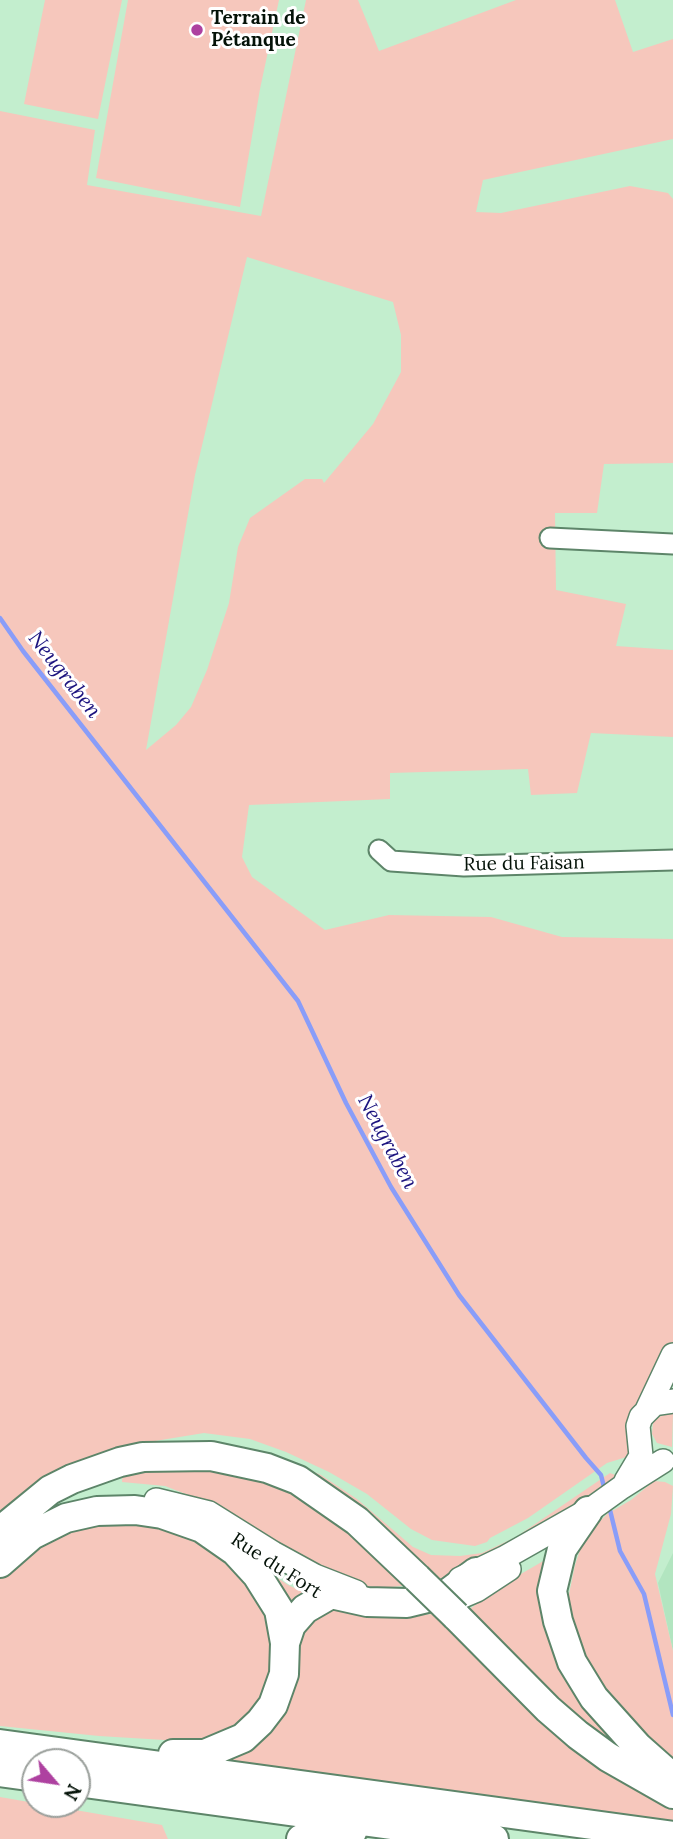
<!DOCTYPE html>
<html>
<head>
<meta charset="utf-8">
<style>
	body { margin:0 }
	#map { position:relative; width:673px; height:1839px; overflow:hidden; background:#c3eece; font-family:Lora,serif }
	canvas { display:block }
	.north { position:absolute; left:21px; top:1748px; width:70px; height:70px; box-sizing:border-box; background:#fff; border:2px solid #9ba09c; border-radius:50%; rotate:119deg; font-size:19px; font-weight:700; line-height:28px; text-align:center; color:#041208 }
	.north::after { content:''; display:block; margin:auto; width:24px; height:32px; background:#ae41a0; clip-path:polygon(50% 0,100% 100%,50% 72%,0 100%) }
</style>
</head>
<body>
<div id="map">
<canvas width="673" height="1839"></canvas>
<div class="north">N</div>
</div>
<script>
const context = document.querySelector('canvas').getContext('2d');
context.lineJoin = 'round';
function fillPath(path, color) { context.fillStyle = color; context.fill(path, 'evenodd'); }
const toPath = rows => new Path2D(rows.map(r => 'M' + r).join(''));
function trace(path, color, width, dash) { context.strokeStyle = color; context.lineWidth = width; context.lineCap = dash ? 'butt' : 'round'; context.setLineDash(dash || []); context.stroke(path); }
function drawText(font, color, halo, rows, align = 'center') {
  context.font = font + ' Lora,serif'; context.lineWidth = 6; context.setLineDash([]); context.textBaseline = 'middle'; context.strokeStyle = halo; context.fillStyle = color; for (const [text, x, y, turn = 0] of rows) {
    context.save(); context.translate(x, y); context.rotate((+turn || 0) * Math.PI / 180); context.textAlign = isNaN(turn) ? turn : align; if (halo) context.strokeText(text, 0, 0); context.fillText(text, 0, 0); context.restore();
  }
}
const built = toPath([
	[673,1553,673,1651,658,1583]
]);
const green = toPath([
	[45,0,122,0,98,119,24,104],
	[128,0,279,0,260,89,240,207,96,178],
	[306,0,358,0,379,51,516,0,615,0,633,52,673,39,673,139,483,180,476,212,501,213,630,186,668,193,673,199,673,463,604,464,597,513,555,513,556,590,626,604,616,646,673,650,673,737,591,733,577,793,531,795,528,769,390,773,390,799,249,805,242,857,252,877,325,930,389,915,491,917,562,937,673,939,673,1346,628,1429,627,1440,633,1455,607,1463,528,1518,490,1538,487,1542,475,1546,432,1540,411,1529,367,1494,329,1472,286,1452,250,1439,204,1433,155,1441,97,1456,0,1515,0,111,95,130,87,185,261,216],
	[247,257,393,302,401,335,401,372,373,424,324,483,322,479,305,479,250,518,238,547,229,603,207,670,191,707,176,725,146,750,195,475],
	[667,1414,673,1414,672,1447,657,1443,652,1434,653,1423,656,1418],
	[178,1442,240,1446,277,1456,321,1475,357,1499,413,1547,431,1555,460,1556,482,1553,516,1537,610,1473,618,1476,504,1551,456,1575,432,1580,366,1519,176,1444],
	[232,1468,313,1497,412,1585,382,1588,346,1584,209,1503,165,1486,122,1482,123,1469],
	[654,1481,665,1482,673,1486,671,1514,655,1574,673,1651,673,1768,653,1754,585,1664,567,1604,575,1565,584,1538,607,1514,631,1500],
	[131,1518,178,1528,219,1556,256,1595,276,1635,269,1690,238,1731,197,1742,99,1736,0,1726,0,1577,51,1535],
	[545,1560,542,1584,634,1755,607,1748,467,1611,502,1585],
	[260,1566,288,1585,312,1596,287,1618],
	[334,1609,377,1618,433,1614,496,1671,673,1802,673,1824,209,1762,248,1748,299,1634,313,1617],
	[0,1797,162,1825,168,1839,0,1839]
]);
const stream = toPath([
	[0,618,23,651,298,1001,346,1103,391,1187,459,1295,586,1458,601,1475,605,1491],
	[609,1506,620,1551,644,1594,673,1715]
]);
const minor = toPath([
	[550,538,673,544],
	[379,850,391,861,464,866,673,860]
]);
const major = toPath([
	[647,1410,673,1355],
	[626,1481,641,1456,638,1426,641,1417,654,1404,673,1401],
	[156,1500,209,1513,273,1553,315,1576,356,1592],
	[576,1520,622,1487,663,1461],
	[460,1579,504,1558,587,1511],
	[444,1604,477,1590,509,1569]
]);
const highway = toPath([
	[588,1511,562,1549,552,1591,558,1621,572,1662,594,1698,638,1747,673,1778],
	[0,1531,50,1490,72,1479,120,1462,143,1457,211,1456,267,1468,298,1480,357,1521,417,1578],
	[0,1563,32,1535,66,1518,97,1511,135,1510,162,1514,202,1528,235,1551,257,1575,279,1610,285,1643,284,1674,273,1705,260,1722,243,1738,205,1754,173,1754],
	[456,1616,548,1709,578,1735,608,1757,673,1794],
	[285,1643,291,1625,305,1609,331,1594,367,1602,407,1603,448,1593,476,1572],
	[0,1744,673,1836],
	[0,1772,35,1777],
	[77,1782,494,1839],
	[301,1839,318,1832,352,1832]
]);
const highwayBridge = toPath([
	[417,1578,456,1616]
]);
const markers = [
	[197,30,7,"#ae41a0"]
];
const poiNames = [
	["Terrain de",211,19],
	["Pétanque",211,41]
];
const streetNames = [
	["Rue du Faisan",524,864,-1],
	["Rue du Fort",276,1566,33]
];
const waterNames = [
	["Neugraben",64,675,52],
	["Neugraben",387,1142,62]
];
fillPath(built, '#b2e5c0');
fillPath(green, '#f6c7bc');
trace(stream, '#899df9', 4.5);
trace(minor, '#5d8569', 23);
trace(major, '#5d8569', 26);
trace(highway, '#5d8569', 32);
trace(minor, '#fff', 19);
trace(major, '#fff', 23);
trace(highway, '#fff', 28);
trace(highwayBridge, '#5d8569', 32, []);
trace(highwayBridge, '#fff', 28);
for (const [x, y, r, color] of markers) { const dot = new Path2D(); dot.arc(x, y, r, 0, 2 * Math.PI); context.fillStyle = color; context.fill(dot); trace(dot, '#fff', 2.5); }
drawText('bold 19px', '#041208', '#fff', poiNames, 'left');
drawText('19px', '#041208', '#fff', streetNames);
drawText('italic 21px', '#1c147f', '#fff', waterNames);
</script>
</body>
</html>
